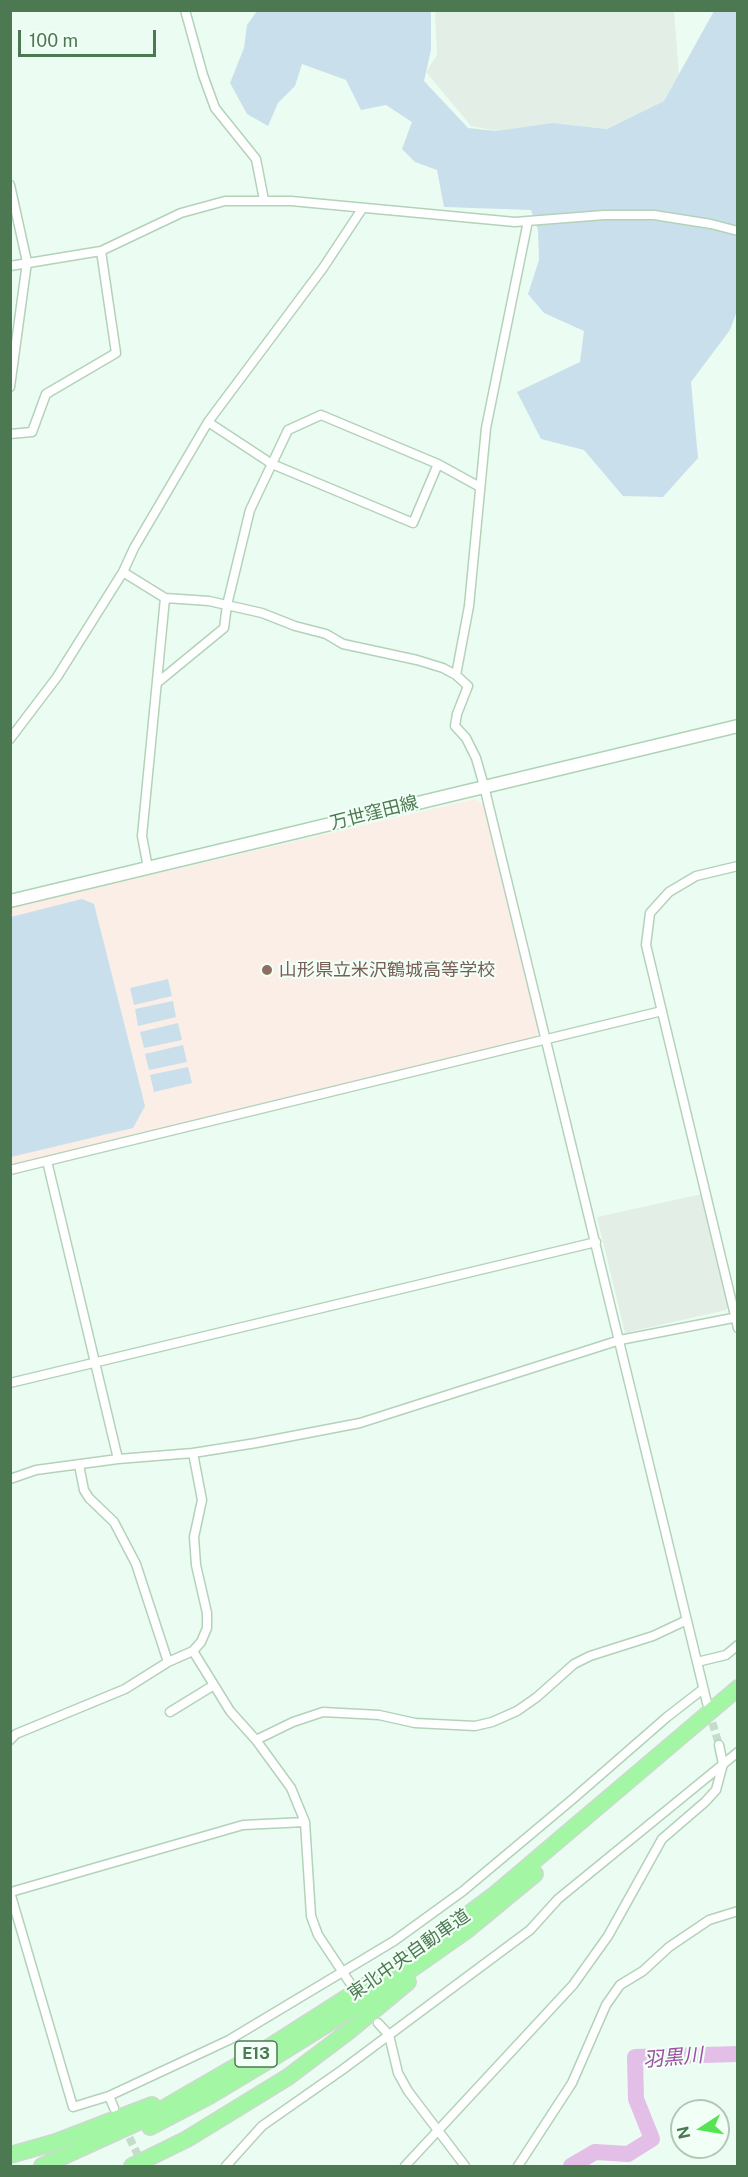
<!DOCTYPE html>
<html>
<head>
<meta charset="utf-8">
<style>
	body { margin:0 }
	#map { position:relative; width:748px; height:2177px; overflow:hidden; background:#ebfdf2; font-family:"Public Sans",sans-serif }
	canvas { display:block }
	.frame { position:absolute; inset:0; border:12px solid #4d7952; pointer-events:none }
	.north { position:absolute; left:670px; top:2099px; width:60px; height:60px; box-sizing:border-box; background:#f2fff7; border:2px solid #b0c9b5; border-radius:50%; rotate:258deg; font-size:16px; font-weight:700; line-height:24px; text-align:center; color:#4d7952 }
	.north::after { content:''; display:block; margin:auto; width:21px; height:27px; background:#55e552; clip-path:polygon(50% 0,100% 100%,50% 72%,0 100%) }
	.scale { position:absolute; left:18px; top:30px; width:138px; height:27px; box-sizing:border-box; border:3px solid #4d7952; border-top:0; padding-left:8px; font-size:18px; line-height:21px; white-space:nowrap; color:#4d7952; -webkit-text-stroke:4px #f2fff7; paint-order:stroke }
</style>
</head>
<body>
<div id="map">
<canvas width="748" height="2177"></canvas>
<div class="frame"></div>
<div class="north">N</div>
<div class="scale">100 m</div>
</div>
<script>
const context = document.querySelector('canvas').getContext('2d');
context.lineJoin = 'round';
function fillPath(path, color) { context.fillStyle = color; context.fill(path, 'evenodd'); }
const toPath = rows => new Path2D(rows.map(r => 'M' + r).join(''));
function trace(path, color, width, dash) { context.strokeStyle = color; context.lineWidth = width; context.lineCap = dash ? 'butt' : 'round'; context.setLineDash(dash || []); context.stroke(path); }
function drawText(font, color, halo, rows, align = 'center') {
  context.font = font + ' "Public Sans","Noto Sans JP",sans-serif'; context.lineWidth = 4.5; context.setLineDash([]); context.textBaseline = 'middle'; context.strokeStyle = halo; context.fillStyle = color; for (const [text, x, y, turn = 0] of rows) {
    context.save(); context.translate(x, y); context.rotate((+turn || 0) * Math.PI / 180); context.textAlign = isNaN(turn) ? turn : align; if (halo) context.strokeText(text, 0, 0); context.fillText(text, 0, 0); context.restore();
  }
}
const industrial = toPath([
	[435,11,674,11,679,74,664,101,607,129,552,123,497,131,471,126,426,72,437,55],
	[702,1194,729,1306,726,1310,625,1333,597,1217]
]);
const education = toPath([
	[475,799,483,804,539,1032,535,1039,11,1165,11,908]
]);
const green = toPath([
	[257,11,431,11,431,50,424,81,468,128,496,131,552,123,607,129,664,101,714,11,737,11,737,311,730,330,691,382,698,458,663,497,623,496,584,450,541,439,517,392,580,362,584,331,544,313,528,294,539,260,538,230,531,210,444,207,437,170,415,162,402,149,412,122,386,105,361,110,346,80,302,64,295,86,278,103,268,126,247,114,230,83,244,48,247,25],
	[82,899,94,904,145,1106,133,1128,11,1157,11,917],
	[168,979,172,996,134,1005,130,988],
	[173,1001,176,1017,138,1026,135,1009],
	[178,1023,182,1040,144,1048,140,1032],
	[183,1045,187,1062,149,1070,145,1054],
	[188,1067,192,1083,154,1092,150,1075]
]);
const river = toPath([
	[571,2166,595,2152,628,2154,652,2139,636,2099,635,2057,738,2054]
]);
const minorTunnel = toPath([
	[709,1711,719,1745],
	[124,2127,142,2163]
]);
const minor = toPath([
	[185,10,203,75,215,108,256,159,264,200],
	[10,185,27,262,10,387],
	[10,266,101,251,181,213,225,201,291,201,515,222,604,215,654,215,711,224,738,231],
	[208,422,272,464,413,523,438,464],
	[10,434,32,432,46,394,116,353,101,251],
	[123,572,165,598,209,601,262,613,295,626,326,634,343,644,417,660,443,668,456,675,468,686,457,714,455,726,466,738,476,758,484,786,707,1703],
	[456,675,469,606,486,428,528,221],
	[157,683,224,628,227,605,250,510,288,430,321,415,438,464,480,487],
	[10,739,57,677,123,572,134,548,208,422,323,268,362,209],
	[738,866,696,876,669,892,650,913,646,945,738,1328],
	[148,868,142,836,165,598],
	[47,1161,118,1459],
	[10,1170,662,1011],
	[10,1383,596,1242],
	[79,1465,84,1490,89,1498,114,1522,136,1564,168,1662],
	[10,1479,36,1470,118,1459,193,1453,256,1443,360,1423,620,1340,738,1317],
	[193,1651,230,1711,256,1740,291,1788,305,1822,311,1916,318,1935,352,1986],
	[697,1662,726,1655,738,1645],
	[170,1712,214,1685],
	[10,1740,16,1734,125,1689,168,1662,193,1651,201,1642,207,1628,207,1613,196,1565,194,1537,202,1500,193,1453],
	[256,1740,293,1722,323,1712,379,1715,415,1723,475,1726,492,1722,517,1711,537,1697,574,1664,590,1656,653,1636,687,1620],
	[10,1892,73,2107,109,2096,229,2040,394,1941,463,1891,574,1798,667,1717,703,1689],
	[11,1892,243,1825,305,1822],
	[378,2023,389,2035,398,2073,408,2091,465,2166],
	[109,2096,114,2108],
	[226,2166,262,2126,342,2070,530,1930,558,1899,738,1752],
	[405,2166,573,1985,608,1936,662,1839,705,1802,716,1790,723,1764,719,1745],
	[518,2166,572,2083,606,2005,620,1985,643,1971,669,1947,709,1920,738,1911]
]);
const secondary = toPath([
	[10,901,738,726]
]);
const motorway = toPath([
	[150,2127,211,2095,271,2059,379,1992,466,1931,535,1874],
	[10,2155,56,2142,152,2105],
	[42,2166,145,2119,266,2049,418,1952,494,1895,738,1688],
	[132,2166,187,2139,288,2077,349,2031,408,1982]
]);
const markers = [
	[267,970,6,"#8d6e63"]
];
const shields = [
	[256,2054,42]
];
const shieldNames = [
	["E13",256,2054]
];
const streetNames = [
	["万世窪田線",374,813,-14],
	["東北中央自動車道",409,1955,-35]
];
const educationNames = [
	["山形県立米沢鶴城高等学校",279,970]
];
const waterNames = [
	["羽黒川",673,2058,-5]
];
fillPath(industrial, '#e3eee6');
fillPath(education, '#faeee7');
fillPath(green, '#c9dfeb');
trace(river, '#e3bfe7', 16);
trace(minorTunnel, '#c4dcca', 8, [8, 4]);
trace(minor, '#b3d2b9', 11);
trace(secondary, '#aed3b5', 15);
trace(motorway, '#cdd9cf', 18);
trace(minor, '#fff', 8);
trace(secondary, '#fff', 12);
trace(motorway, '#a3f6a4', 15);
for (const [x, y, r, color] of markers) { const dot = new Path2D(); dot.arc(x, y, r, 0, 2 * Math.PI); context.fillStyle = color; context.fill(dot); trace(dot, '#f2fff7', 2); }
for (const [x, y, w] of shields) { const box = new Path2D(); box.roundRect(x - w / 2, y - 13, w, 26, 4.5); context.fillStyle = '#f2fff7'; context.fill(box); trace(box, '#4d7952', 1.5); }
drawText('bold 16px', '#4d7952', null, shieldNames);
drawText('18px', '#4d7952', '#f2fff7', streetNames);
drawText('18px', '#785e54', '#f2fff7', educationNames, 'left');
drawText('italic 20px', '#9b50a1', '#f2fff7', waterNames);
</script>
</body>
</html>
